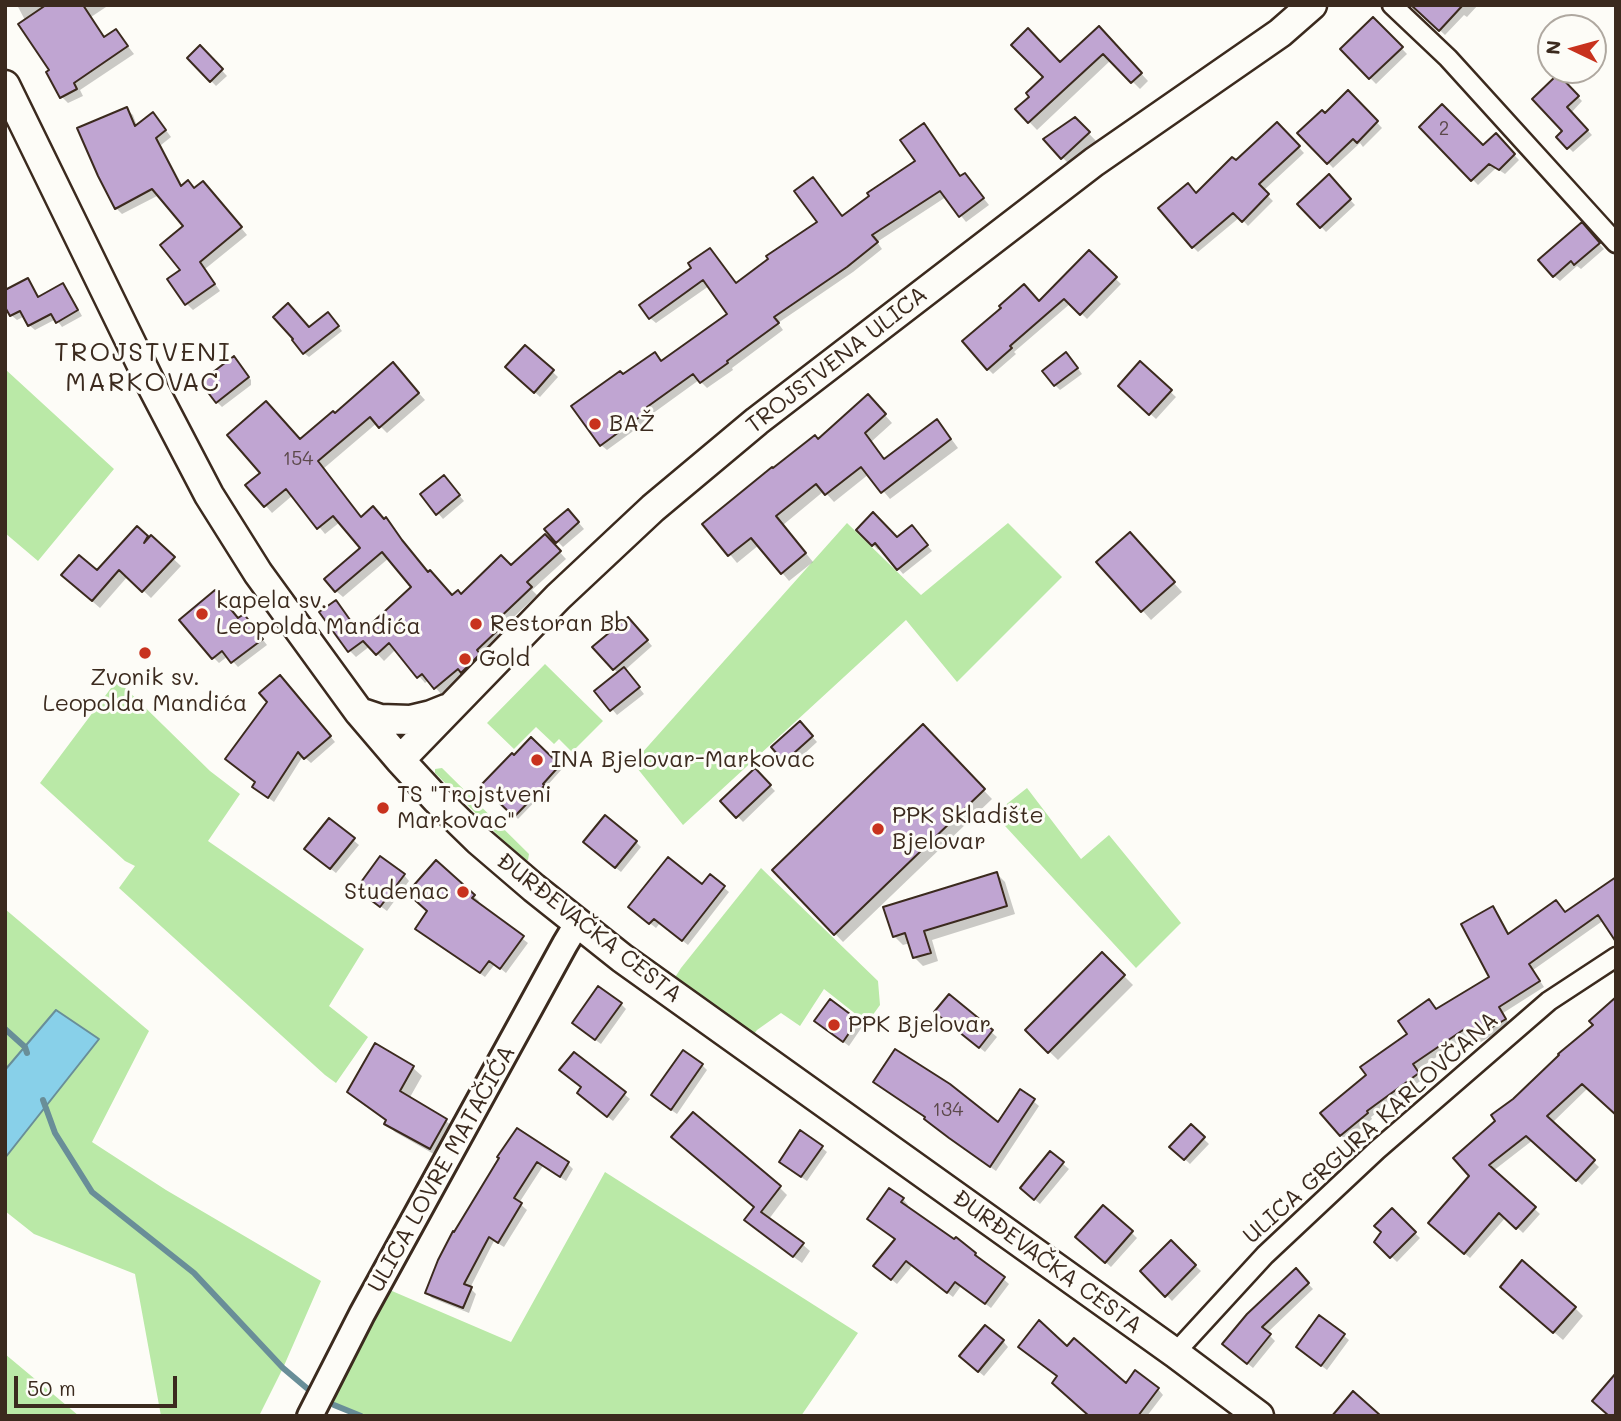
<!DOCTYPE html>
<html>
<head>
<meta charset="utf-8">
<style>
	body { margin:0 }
	#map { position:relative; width:1621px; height:1421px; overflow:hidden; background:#fdfcf7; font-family:Mali,sans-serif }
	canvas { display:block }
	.frame { position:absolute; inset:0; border:7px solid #3b2a1e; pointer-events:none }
	.north { position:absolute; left:1537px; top:14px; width:70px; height:70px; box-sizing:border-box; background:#fdfcf7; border:2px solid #afa8a0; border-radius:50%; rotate:275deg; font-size:19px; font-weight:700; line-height:28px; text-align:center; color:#3b2a1e }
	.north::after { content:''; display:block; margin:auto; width:24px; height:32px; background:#c8321e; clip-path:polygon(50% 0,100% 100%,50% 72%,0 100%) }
	.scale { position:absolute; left:14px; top:1376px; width:163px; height:32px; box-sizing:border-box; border:4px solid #3b2a1e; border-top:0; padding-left:9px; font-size:21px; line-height:24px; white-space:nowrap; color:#3b2a1e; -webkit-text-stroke:5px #fdfcf7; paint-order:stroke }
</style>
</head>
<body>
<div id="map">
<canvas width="1621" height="1421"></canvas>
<div class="frame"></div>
<div class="north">N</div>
<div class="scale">50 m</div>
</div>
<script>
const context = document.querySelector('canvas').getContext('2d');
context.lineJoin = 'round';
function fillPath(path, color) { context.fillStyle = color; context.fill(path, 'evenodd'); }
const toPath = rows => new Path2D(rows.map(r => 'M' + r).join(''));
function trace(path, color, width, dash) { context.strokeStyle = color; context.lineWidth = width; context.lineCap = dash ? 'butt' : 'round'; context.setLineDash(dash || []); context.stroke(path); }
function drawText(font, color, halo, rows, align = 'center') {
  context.font = font + ' Mali,sans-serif'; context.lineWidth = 6; context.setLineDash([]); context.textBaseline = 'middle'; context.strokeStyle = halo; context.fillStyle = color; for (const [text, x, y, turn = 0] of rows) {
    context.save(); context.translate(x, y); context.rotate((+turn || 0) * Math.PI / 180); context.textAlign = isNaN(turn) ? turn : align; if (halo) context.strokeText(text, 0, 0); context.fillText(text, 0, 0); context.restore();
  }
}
const green = toPath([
	[5,369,114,469,38,561,5,533],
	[847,523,921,595,1008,523,1062,577,957,682,906,620,683,825,633,763],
	[545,664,603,721,572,752,559,739,554,744,536,727,514,749,487,723],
	[117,680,210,771,240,794,208,841,364,949,329,1006,368,1037,336,1083,325,1075,119,888,135,866,125,861,40,783],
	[442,768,529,854,528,860,523,860,435,773,435,769],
	[1027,788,1081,859,1109,835,1181,923,1136,968,994,814],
	[761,868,878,981,880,1005,867,1023,824,989,800,1026,781,1013,757,1030,745,1046,667,990,681,968],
	[5,909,149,1031,92,1142,166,1190,321,1281,283,1368,259,1416,161,1416,135,1274,34,1234,5,1211],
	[605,1172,858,1333,801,1416,361,1416,334,1405,320,1396,378,1285,511,1342],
	[5,1354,66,1405,79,1416,5,1416]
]);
const water = toPath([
	[56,1010,99,1039,5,1158,5,1070,56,1010]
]);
const shadow = toPath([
	[17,5,109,5,91,17,105,39,116,31,134,54,80,90,83,96,68,103,62,97,52,71],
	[1413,5,1478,5,1467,17,1464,15,1445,35],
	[1373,19,1407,54,1376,84,1342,49],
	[1099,28,1148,81,1140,89,1111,60,1037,130,1018,110,1032,97,1060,64],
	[200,47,227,76,216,86,189,58],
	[1558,76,1582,101,1571,113,1592,135,1573,152,1558,137,1564,131],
	[1348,92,1382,128,1363,147,1360,143,1333,168,1300,133,1325,115],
	[126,109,133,115,137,126,153,115,159,121,171,137,161,145,183,187,195,190,209,189,247,235,205,269,220,291,193,310,187,304,182,270,186,226,159,195,122,214,116,208],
	[1075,119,1097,142,1071,166,1045,140],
	[1277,124,1304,153,1263,191,1273,201,1248,226,1240,217,1198,252,1193,247,1197,195],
	[924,125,930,131,961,178,965,175,989,205,966,222,946,197,877,242,882,249,853,272,778,323,783,330,732,368,733,370,707,388,699,380,652,414,654,416,607,450,601,445,624,376,655,354,662,363,730,314,709,286,656,323,650,318,710,250,736,284,843,218,917,162],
	[1422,127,1483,148,1496,136,1519,160,1505,174,1496,168,1478,185],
	[1328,177,1355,205,1326,232,1300,204],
	[1581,224,1604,249,1581,269,1577,266,1560,281,1554,276],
	[1089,253,1121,284,1087,319,1071,303,1014,352,1016,354,993,374,988,369,1003,309,1039,303],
	[28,280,33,286,39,298,63,285,68,291,82,316,62,327,56,319,35,330,29,325,25,316,17,320,11,315],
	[333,319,342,331,309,357,304,353,309,329],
	[526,347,558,377,540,397,508,367],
	[1072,360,1082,374,1060,390,1055,385],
	[239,364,251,380,251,385,222,407,217,402],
	[1140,364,1176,397,1156,419,1120,386],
	[399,371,425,400,387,433,377,423,323,469,361,518,384,521,386,520,429,574,452,597,461,596,511,568,545,536,566,559,532,590,537,595,497,633,503,639,465,674,441,694,429,680,425,683,396,649,384,661,370,646,356,657,349,650,361,636,413,588,389,558,343,597,336,591,363,549,340,522,325,534,293,495,272,513,248,485,300,441],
	[875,404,892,423,871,442,885,460,944,429,958,448,890,499,869,474,834,502,824,491,783,525,813,562,789,581,759,545,737,563,705,524,818,441],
	[449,483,464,501,443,519,438,513],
	[573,516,584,529,563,547,557,541],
	[138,529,149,539,151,538,181,566,151,598,128,576,100,608,71,583,97,572],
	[858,530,897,539,917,533,932,551,903,574,881,548,878,550],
	[1138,543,1182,592,1151,620,1099,562],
	[239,620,249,622,267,645,238,667,228,656,219,663,213,657],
	[633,624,652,646,625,670,644,694,617,715,597,691,619,674,614,669],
	[285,682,335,742,311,763,303,756,274,802,254,787,257,782],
	[800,723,817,742,791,766,785,761],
	[923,727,992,799,843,942,774,870],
	[531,739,562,769,545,788,546,790,518,819,484,785,514,758],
	[755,771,775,791,743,822,723,801],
	[353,840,359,845,336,873,312,854],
	[636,842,641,847,621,872,590,847],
	[436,862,479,901,477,904,528,943,506,973,495,964,485,977,417,929,429,911],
	[997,874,1005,882,1015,914,932,940,938,961,923,966,914,957,910,943,903,945,894,936],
	[404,875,409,881,387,911,364,894],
	[711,877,729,892,688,945,660,923,656,928,636,912,703,887],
	[1612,882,1604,920,1533,970,1544,987,1503,1013,1510,1025,1479,1043,1471,1034,1417,1070,1423,1079,1371,1117,1372,1119,1346,1141,1341,1135,1323,1113,1368,1076,1409,1034,1437,1010,1491,977,1493,908,1498,913,1510,935,1566,913],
	[1102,954,1133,985,1058,1060,1027,1030],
	[949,996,997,1037,985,1052,942,1017],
	[830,1002,862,1027,849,1046,822,1026],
	[621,1004,626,1009,601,1044,579,1028],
	[1595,1025,1588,1088,1552,1123,1599,1167,1582,1185,1533,1140,1493,1171,1540,1214,1523,1233,1506,1217,1470,1258,1436,1229,1471,1176,1498,1121,1514,1100],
	[376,1046,413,1068,422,1076,409,1099,446,1121,455,1129,439,1157,395,1132,386,1123,387,1122,357,1100,349,1092],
	[575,1054,630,1099,613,1121,584,1098],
	[702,1065,707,1070,677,1114,658,1101],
	[875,1082,998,1124,1021,1091,1039,1106,996,1171,956,1143,927,1118,880,1087],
	[1191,1127,1209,1144,1190,1164,1172,1147],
	[821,1147,827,1152,807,1181,786,1167],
	[1050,1153,1069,1169,1040,1204,1027,1193],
	[500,1157,568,1164,573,1169,566,1181,543,1166,519,1203,527,1210,504,1247,494,1241,470,1288,476,1294,469,1313,432,1298,427,1293],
	[779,1187,787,1195,769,1219,802,1244,810,1251,802,1263,754,1228,746,1220],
	[903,1199,908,1205,906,1208,975,1254,1009,1284,991,1308,961,1286,953,1297,912,1266,897,1284,881,1271,897,1240,875,1224],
	[1392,1211,1420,1238,1397,1262,1376,1242,1383,1232],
	[1131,1232,1137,1238,1111,1267,1083,1242],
	[1171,1242,1201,1271,1172,1301,1143,1271],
	[1296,1271,1313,1289,1267,1333,1275,1341,1253,1368,1230,1349],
	[1511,1295,1575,1308,1583,1316,1563,1340],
	[1343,1335,1349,1340,1327,1370,1303,1352],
	[1003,1341,1008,1347,984,1376,967,1362],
	[1067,1348,1126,1385,1158,1389,1163,1395,1147,1416,1137,1416,1059,1377]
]);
const stream = toPath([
	[5,1029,25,1047,27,1053],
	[43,1100,55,1133,92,1192,194,1273,283,1368,309,1390],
	[334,1405,361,1416]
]);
const building = toPath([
	[46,5,83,5,104,37,116,29,128,46,74,83,77,89,60,98,46,72,49,70,18,24,46,5],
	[1411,5,1463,5,1439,31,1411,5],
	[1373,17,1403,47,1369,79,1340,49,1373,17],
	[1099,26,1142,73,1131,83,1103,54,1028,123,1015,109,1029,97,1026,93,1043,77,1011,45,1028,28,1060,62,1099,26],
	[200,45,223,69,210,82,187,58,200,45],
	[1558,74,1579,96,1567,107,1588,130,1567,149,1556,137,1562,131,1532,99,1558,74],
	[1348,90,1378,121,1357,143,1353,139,1327,164,1297,133,1322,110,1325,113,1348,90],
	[1442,104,1483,145,1496,133,1515,154,1499,170,1489,164,1471,181,1419,127,1442,104],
	[127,107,135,126,153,112,166,130,156,138,181,186,188,180,194,188,203,181,242,227,200,262,215,284,185,305,167,279,180,270,160,245,183,226,152,189,115,209,98,176,77,128,127,107],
	[1075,117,1090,132,1061,159,1043,139,1075,117],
	[1277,122,1300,146,1259,184,1269,194,1242,222,1233,213,1192,248,1158,208,1188,183,1196,193,1232,157,1236,160,1277,122],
	[924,123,960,176,965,173,984,198,959,217,940,191,872,235,878,242,847,267,774,317,779,323,727,361,728,363,700,383,693,374,647,407,649,410,600,446,571,406,620,371,623,374,655,352,661,361,727,314,703,280,649,319,639,305,691,268,688,263,710,248,736,283,768,259,766,256,817,222,794,191,813,177,842,216,869,196,867,193,915,161,900,140,924,123],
	[1329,174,1351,199,1320,228,1297,204,1329,174],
	[1582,222,1600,243,1574,265,1571,261,1553,277,1538,260,1582,222],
	[1089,250,1117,277,1080,315,1064,299,1010,346,1012,348,987,370,962,341,1001,308,999,306,1024,284,1039,301,1089,250],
	[28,278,38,297,63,283,78,310,56,323,51,314,28,326,20,311,10,316,5,307,5,290,28,278],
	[288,303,309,327,328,312,339,326,303,354,292,340,293,339,273,317,288,303],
	[525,345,554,370,534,393,505,367,525,345],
	[1066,352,1078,368,1054,386,1042,371,1066,352],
	[234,356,249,377,216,403,200,382,234,356],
	[1140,361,1172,390,1149,415,1118,386,1140,361],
	[393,362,419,393,379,428,370,417,318,461,361,517,373,506,384,519,386,517,402,540,428,572,430,570,452,595,458,590,461,594,501,555,511,565,545,534,561,551,527,582,532,587,492,625,497,631,477,650,480,654,461,673,458,669,434,689,422,674,417,678,389,643,376,655,363,641,348,652,319,612,336,600,360,634,411,587,382,552,335,592,324,579,360,548,333,516,317,529,286,489,264,507,245,485,260,473,227,435,266,401,300,439,333,411,335,413,393,362],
	[868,394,886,414,865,433,884,459,937,419,951,439,881,493,861,467,825,495,816,484,776,516,806,553,781,574,751,538,728,556,702,524,772,467,773,468,815,435,818,439,868,394],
	[444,475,460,495,436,515,420,494,444,475],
	[568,509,579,522,556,543,544,529,568,509],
	[873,512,897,537,912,525,928,545,897,570,875,543,872,546,856,530,873,512],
	[137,526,148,536,144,543,151,535,175,557,142,592,119,570,92,601,61,575,79,555,97,570,137,526],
	[1130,532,1175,582,1141,612,1096,562,1130,532],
	[215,590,238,618,244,614,263,639,231,663,222,651,212,659,179,620,215,590],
	[628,617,648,640,613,670,592,647,628,617],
	[624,667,640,687,610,711,594,691,624,667],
	[280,675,331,736,304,759,298,752,268,798,252,787,255,782,225,759,267,702,259,693,280,675],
	[800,721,813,736,784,762,771,747,800,721],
	[923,724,985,789,834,935,772,870,923,724],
	[531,737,560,765,543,784,545,785,514,817,481,785,512,753,514,755,531,737],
	[755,768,771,785,736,818,720,801,755,768],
	[605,815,637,841,615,868,583,842,605,815],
	[329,818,355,838,330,869,304,849,329,818],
	[380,856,405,874,380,907,356,889,380,856],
	[668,857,702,884,710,874,725,886,682,941,654,919,649,924,628,907,668,857],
	[436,860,475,895,472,898,524,936,500,969,489,961,480,973,415,929,427,911,407,893,436,860],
	[997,872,1007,906,924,931,931,953,913,958,905,933,893,937,883,907,997,872],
	[1616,877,1616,942,1598,915,1529,964,1540,981,1499,1007,1506,1019,1472,1039,1466,1028,1413,1064,1419,1073,1367,1111,1368,1113,1340,1136,1320,1113,1366,1075,1360,1067,1407,1034,1398,1021,1429,999,1436,1009,1489,977,1461,924,1493,906,1508,934,1556,900,1565,912,1616,877],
	[1102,952,1125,975,1048,1053,1025,1030,1102,952],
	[598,986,622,1003,595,1040,572,1023,598,986],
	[949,994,993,1030,979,1048,934,1012,949,994],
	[1616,997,1616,1115,1582,1084,1547,1116,1595,1160,1576,1181,1526,1136,1489,1165,1536,1207,1516,1229,1499,1213,1464,1254,1428,1223,1469,1176,1453,1158,1495,1121,1491,1115,1513,1099,1559,1055,1558,1054,1593,1025,1589,1021,1616,997],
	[830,999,858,1020,843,1042,814,1021,830,999],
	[375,1043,414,1066,400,1091,447,1119,430,1149,384,1124,386,1120,347,1092,375,1043],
	[895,1049,950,1084,998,1122,1020,1089,1035,1099,990,1167,949,1138,924,1119,925,1117,873,1082,895,1049],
	[683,1050,703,1064,671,1110,651,1095,683,1050],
	[574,1052,626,1092,607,1117,577,1093,581,1087,559,1070,574,1052],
	[693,1112,781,1186,761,1212,804,1243,793,1257,744,1220,754,1207,671,1137,693,1112],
	[1191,1124,1205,1137,1184,1160,1169,1147,1191,1124],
	[517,1128,569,1162,560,1177,537,1162,514,1198,522,1203,498,1243,489,1237,464,1284,472,1287,463,1308,425,1293,438,1260,453,1231,454,1232,499,1158,497,1157,517,1128],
	[800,1130,823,1146,801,1177,779,1162,800,1130],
	[1050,1151,1064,1162,1034,1200,1020,1188,1050,1151],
	[889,1188,904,1198,901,1202,954,1239,956,1237,976,1253,975,1255,1005,1277,985,1304,955,1282,947,1293,906,1261,891,1280,873,1266,895,1239,867,1219,889,1188],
	[1103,1205,1133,1231,1105,1263,1075,1237,1103,1205],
	[1392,1208,1416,1232,1390,1258,1374,1242,1381,1232,1374,1226,1392,1208],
	[1171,1240,1196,1265,1165,1297,1140,1271,1171,1240],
	[1522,1260,1576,1307,1553,1333,1500,1287,1522,1260],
	[1296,1268,1309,1283,1262,1327,1271,1334,1247,1364,1222,1344,1247,1314,1296,1268],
	[1319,1315,1345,1334,1321,1366,1296,1347,1319,1315],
	[1039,1320,1067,1346,1074,1338,1126,1383,1135,1370,1159,1388,1138,1416,1089,1416,1052,1383,1057,1376,1018,1347,1039,1320],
	[985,1325,1004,1340,978,1372,959,1356,985,1325],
	[1616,1373,1616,1416,1609,1416,1592,1401,1616,1373],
	[1353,1391,1381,1416,1332,1416,1353,1391]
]);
const street = toPath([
	[1392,5,1448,58,1616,243],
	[1175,1353,1265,1255,1377,1150,1549,1001,1616,957]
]);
const secondary = toPath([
	[310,1416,362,1314,565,944,577,924]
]);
const primary = toPath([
	[5,85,152,386,209,495,258,573,359,712,400,760,437,800,478,840,534,888,622,958,1175,1353,1259,1416],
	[359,712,380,719,410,720,431,715,446,709],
	[400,760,558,597,653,508,757,421,1094,162,1280,33,1312,5]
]);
const markers = [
	[595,424,7,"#c8321e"],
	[202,614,7,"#c8321e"],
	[476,624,7,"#c8321e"],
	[145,653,7,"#c8321e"],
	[465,659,7,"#c8321e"],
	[537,760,7,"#c8321e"],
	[383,808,7,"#c8321e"],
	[878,829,7,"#c8321e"],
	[463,892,7,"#c8321e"],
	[834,1025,7,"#c8321e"]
];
const numberNames = [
	["2",1444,129],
	["154",298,459],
	["134",948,1110]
];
const streetNames = [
	["TROJSTVENA ULICA",837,360,-38],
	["ĐURĐEVAČKA CESTA",589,928,38],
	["ULICA GRGURA KARLOVČANA",1371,1128,-42],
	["ULICA LOVRE MATAČIĆA",442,1169,-61],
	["ĐURĐEVAČKA CESTA",1047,1262,36]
];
const poiNames = [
	["BAŽ",609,424],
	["kapela sv.",216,601],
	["Leopolda Mandića",216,627],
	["Restoran Bb",490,624],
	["Gold",479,659],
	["Zvonik sv.",145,678,"center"],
	["Leopolda Mandića",145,704,"center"],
	["INA Bjelovar-Markovac",551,760],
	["TS \"Trojstveni",397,795],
	["Markovac\"",397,821],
	["PPK Skladište",892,816],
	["Bjelovar",892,842],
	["Studenac",449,892,"right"],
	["PPK Bjelovar",848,1025]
];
const quarterNames = [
	["TROJSTVENI",143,353],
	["MARKOVAC",143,383]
];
fillPath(green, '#bae9a7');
fillPath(water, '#88d0e9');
trace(water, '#698e98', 2);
fillPath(shadow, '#0003');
trace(stream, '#698e98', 6);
fillPath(building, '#c0a5d2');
trace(building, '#3b2a1e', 2);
trace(street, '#3b2a1e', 23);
trace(secondary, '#3b2a1e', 30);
trace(primary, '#3b2a1e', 33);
trace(street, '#fdfcf7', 18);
trace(secondary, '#fdfcf7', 24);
trace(primary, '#fdfcf7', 28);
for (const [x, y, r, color] of markers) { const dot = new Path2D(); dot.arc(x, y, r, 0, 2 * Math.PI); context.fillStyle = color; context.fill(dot); trace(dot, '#fdfcf7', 2.5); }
drawText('19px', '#5c494b', null, numberNames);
drawText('23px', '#3b2a1e', '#fdfcf7', streetNames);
drawText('23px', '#3b2a1e', '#fdfcf7', poiNames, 'left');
context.letterSpacing = '2px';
drawText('26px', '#3b2a1e', '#fdfcf7', quarterNames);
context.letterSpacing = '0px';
</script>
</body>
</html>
